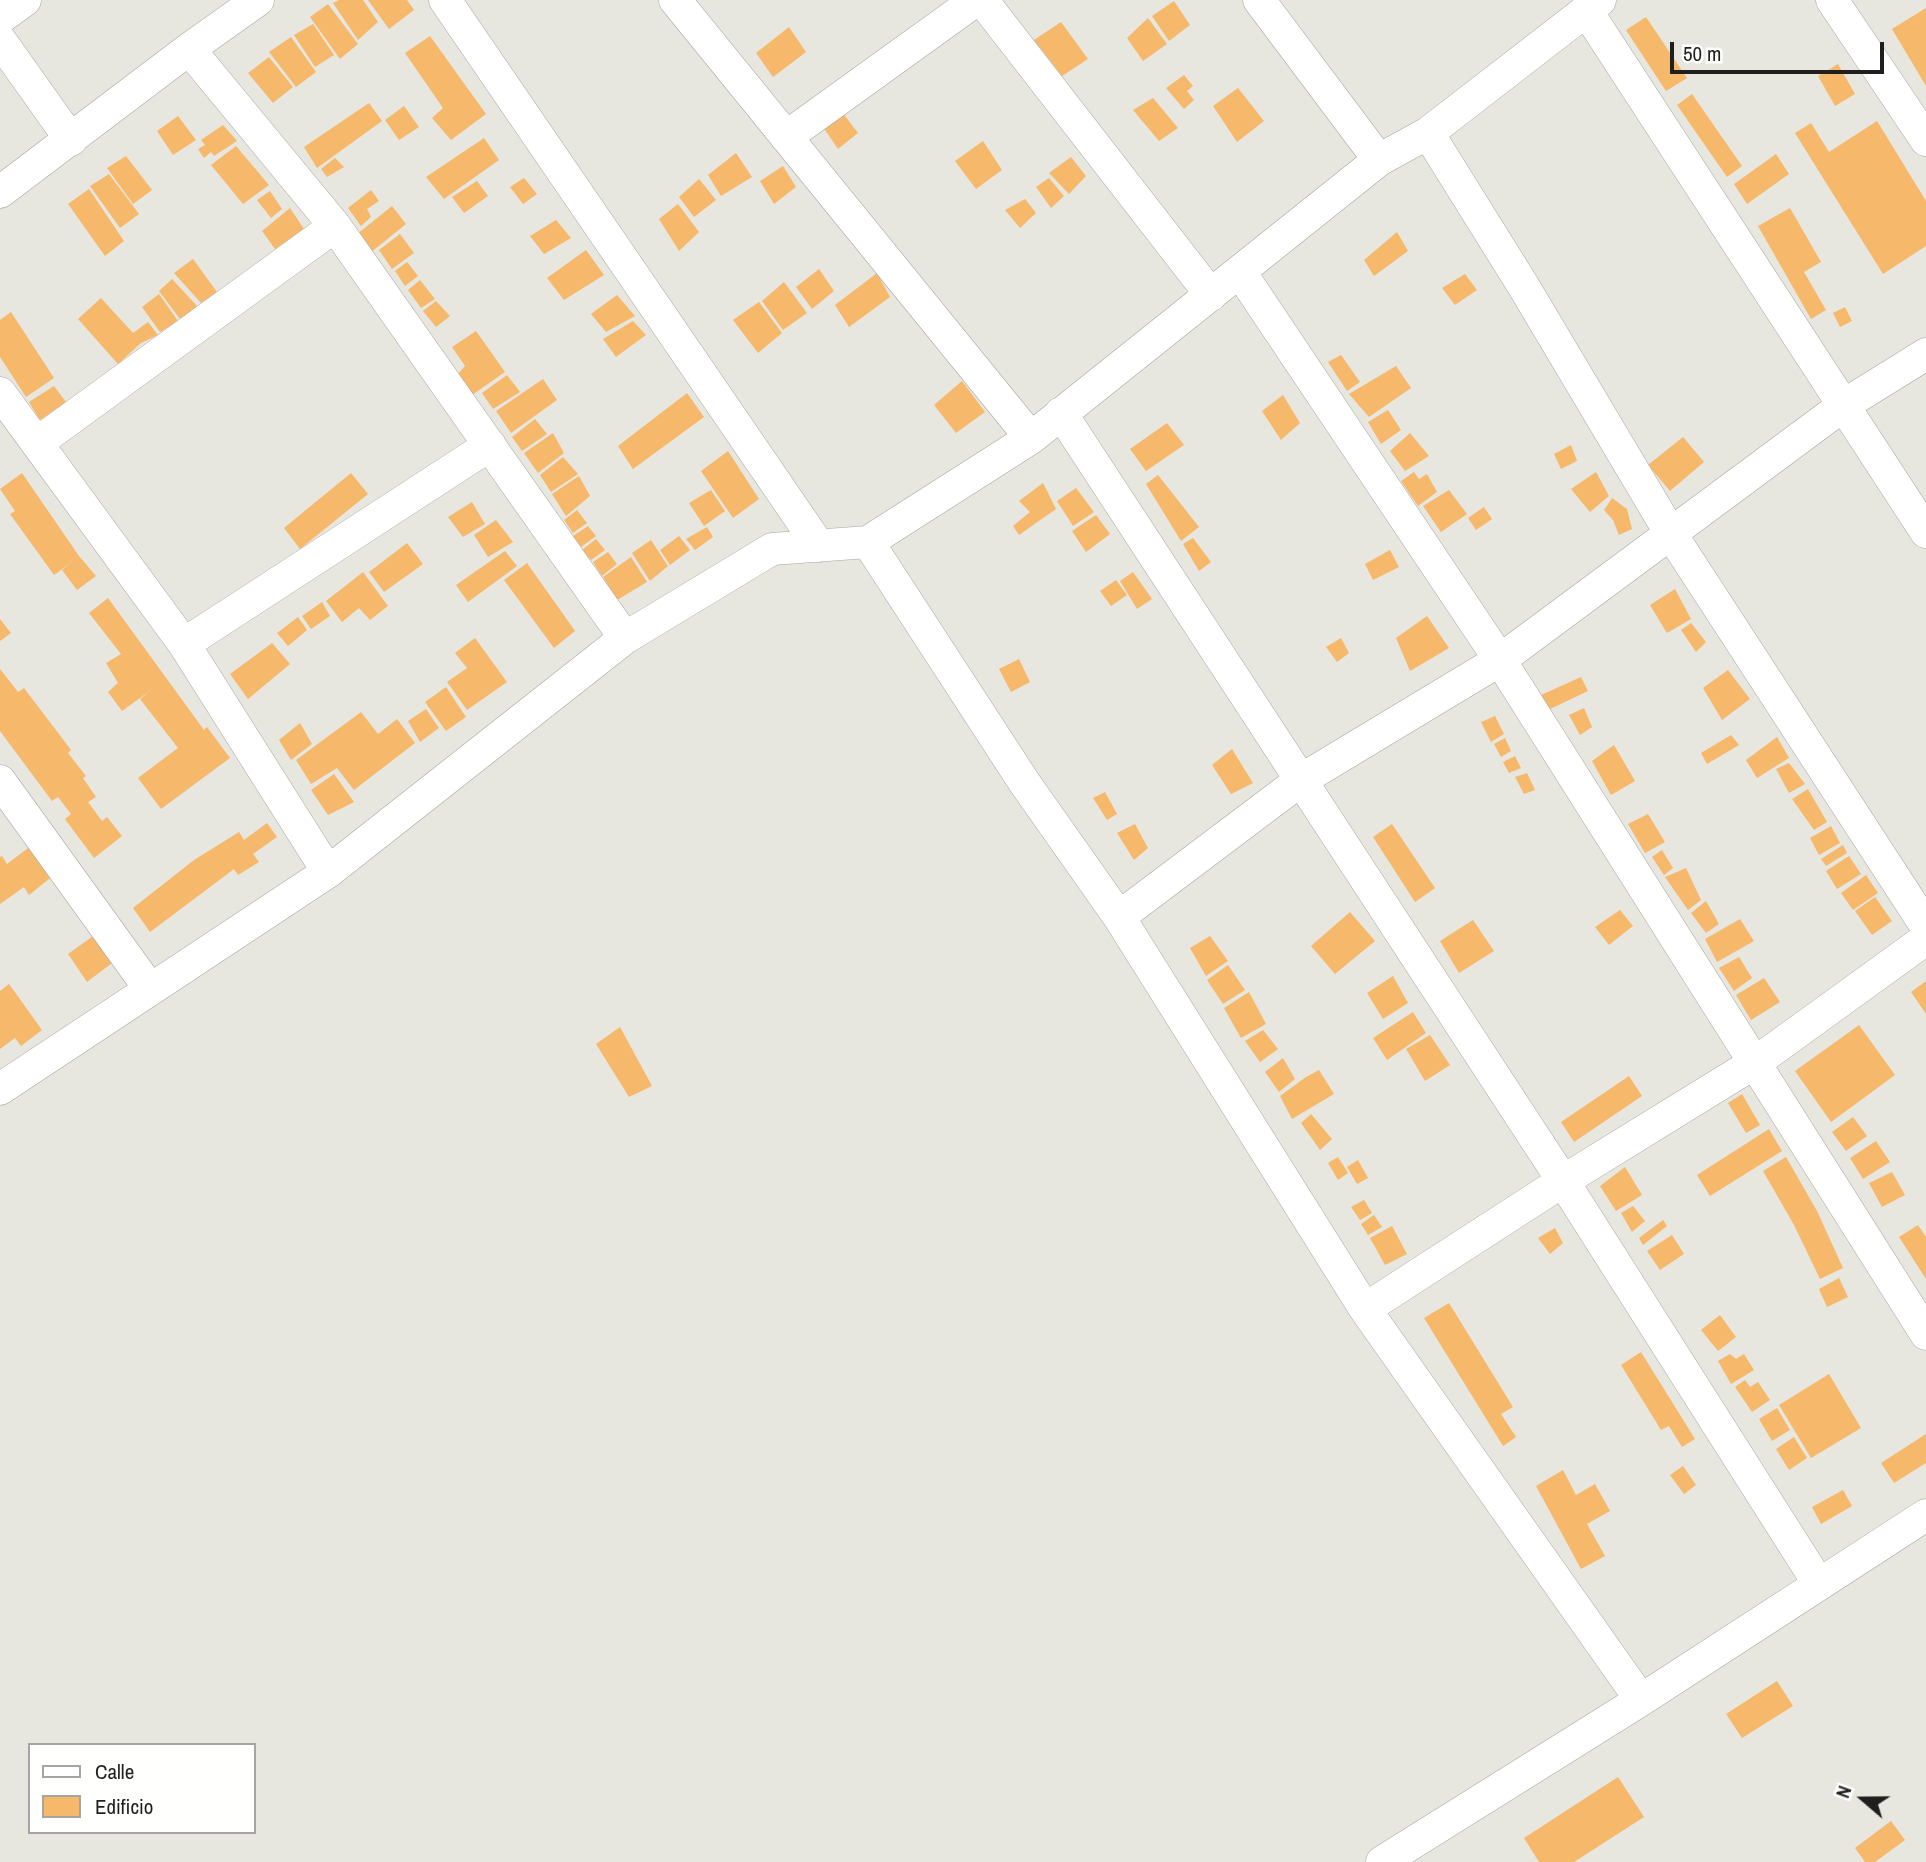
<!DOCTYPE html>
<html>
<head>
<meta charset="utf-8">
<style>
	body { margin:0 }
	#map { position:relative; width:1926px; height:1862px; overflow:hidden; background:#e7e6df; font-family:"Archivo Narrow",sans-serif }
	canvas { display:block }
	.legend { position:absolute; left:28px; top:1743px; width:228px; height:91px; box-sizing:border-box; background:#fffffe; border:2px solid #a6a5a4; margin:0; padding:9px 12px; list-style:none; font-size:21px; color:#201f1d }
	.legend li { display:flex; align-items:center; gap:14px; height:35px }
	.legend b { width:35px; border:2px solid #a6a5a4 }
	.north { position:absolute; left:1828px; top:1764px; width:70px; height:70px; -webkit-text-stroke:5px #fffffe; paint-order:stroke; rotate:290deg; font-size:19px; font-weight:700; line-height:28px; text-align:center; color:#201f1d }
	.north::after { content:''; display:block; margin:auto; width:24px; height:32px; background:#201f1d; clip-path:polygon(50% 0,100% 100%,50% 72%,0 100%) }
	.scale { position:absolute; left:1670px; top:42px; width:214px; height:32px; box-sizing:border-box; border:4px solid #201f1d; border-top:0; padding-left:9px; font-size:21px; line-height:24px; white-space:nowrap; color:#201f1d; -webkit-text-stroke:5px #fffffe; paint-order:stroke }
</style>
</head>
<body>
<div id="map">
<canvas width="1926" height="1862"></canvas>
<ul class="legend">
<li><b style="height:9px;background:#fff"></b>Calle</li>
<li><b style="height:19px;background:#f6b86b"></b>Edificio</li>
</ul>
<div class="north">N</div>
<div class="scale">50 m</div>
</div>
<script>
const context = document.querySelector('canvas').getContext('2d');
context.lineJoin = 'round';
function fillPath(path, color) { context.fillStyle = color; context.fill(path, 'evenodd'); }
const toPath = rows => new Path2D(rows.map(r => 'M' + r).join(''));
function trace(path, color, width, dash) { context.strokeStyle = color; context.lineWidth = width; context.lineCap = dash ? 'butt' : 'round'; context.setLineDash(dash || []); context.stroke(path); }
const building = toPath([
	[339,0,363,0,378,22,358,40,333,3],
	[368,0,407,0,414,10,389,29],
	[1174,1,1190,25,1169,41,1152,16],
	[328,4,358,44,340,59,310,17],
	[1926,8,1926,86,1892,29],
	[1646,17,1687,78,1666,91,1626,30],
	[1148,18,1167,44,1143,61,1127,38],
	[1061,22,1088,59,1062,76,1034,40],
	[313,24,334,55,315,67,294,35],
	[789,27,806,52,773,77,756,53],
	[430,36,486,114,451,140,432,118,443,108,405,53],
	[291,37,316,72,296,87,269,52],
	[269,57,293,87,273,103,248,73],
	[1838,64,1855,94,1835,106,1818,76],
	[1184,75,1193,86,1187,91,1194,100,1184,109,1166,88],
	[1238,88,1264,121,1237,142,1213,106],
	[1692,94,1742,166,1727,177,1677,105],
	[1153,98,1178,128,1159,141,1133,110],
	[369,103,382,121,317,168,304,147],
	[404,106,419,127,399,140,385,120],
	[842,112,858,133,838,149,823,127],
	[178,116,196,140,173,155,157,131],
	[1877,121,1926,201,1926,246,1883,274,1795,133,1811,123,1829,152],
	[223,125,237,141,214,156,211,152,204,158,198,149,205,145,201,140],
	[484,138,499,160,444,199,426,177],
	[983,141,1002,170,976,189,955,161],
	[236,146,269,185,243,204,211,165],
	[736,153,752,177,721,196,708,175],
	[1776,154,1789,174,1747,204,1734,184],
	[126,156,152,190,133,204,107,168],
	[1071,157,1086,176,1069,194,1049,173],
	[335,158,344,167,327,177,321,169],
	[783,166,796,187,774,204,760,181],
	[109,174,139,214,120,228,90,186],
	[524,178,537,194,523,204,510,187],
	[1049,178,1064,196,1051,208,1036,187],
	[699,179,716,200,694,217,679,197],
	[477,181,488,196,464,213,452,197],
	[89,189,124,241,105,256,68,204],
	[371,190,379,201,367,209,371,217,361,226,348,208],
	[270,191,282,209,271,218,257,200],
	[1025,199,1036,213,1020,228,1005,210],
	[678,204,699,232,679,251,659,219],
	[392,206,406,224,370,253,356,235],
	[290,208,304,229,275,249,262,231],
	[1790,208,1821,262,1804,272,1826,310,1811,319,1758,226],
	[556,220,571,238,544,254,530,236],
	[1397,232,1408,251,1374,276,1364,260],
	[400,234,414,253,392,269,379,250],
	[586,250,604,275,564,300,547,278],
	[193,259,217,292,201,303,174,273],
	[407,262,418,276,405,286,395,271],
	[819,269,834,291,812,309,796,287],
	[877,273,890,297,849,327,835,305],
	[1465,274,1477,290,1455,305,1442,288],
	[172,279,198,307,180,319,159,291],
	[420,280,435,299,421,308,408,290],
	[784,282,807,313,783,330,762,301],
	[159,294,178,321,160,332,142,307],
	[617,295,635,316,606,332,591,314],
	[101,298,133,333,148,322,158,335,141,343,118,364,78,319],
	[436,301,450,316,436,327,423,311],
	[759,302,782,333,758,353,733,320],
	[1845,307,1852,321,1840,327,1833,313],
	[11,312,54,378,26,397,0,357,0,320],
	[633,321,646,335,616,357,603,339],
	[476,331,505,372,472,395,458,374,465,366,452,347],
	[1341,355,1360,382,1347,391,1328,362],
	[1396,366,1411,388,1369,417,1349,394],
	[507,375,520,392,493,409,482,393],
	[543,379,557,400,511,433,496,411],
	[962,381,985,412,956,433,934,405],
	[54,386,66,402,40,420,29,402],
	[687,393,704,417,633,469,618,446],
	[1283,395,1300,423,1281,440,1262,411],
	[1388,410,1401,430,1381,444,1368,422],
	[535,419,547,434,522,451,512,437],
	[1167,423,1184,445,1146,471,1130,449],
	[553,433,564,453,538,473,524,453],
	[1410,433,1429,456,1405,471,1390,451],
	[1683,437,1704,462,1670,491,1648,465],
	[1571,445,1577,461,1561,469,1554,454],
	[728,451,759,499,733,518,701,471],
	[563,457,578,474,551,492,540,475],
	[1414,472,1419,479,1427,474,1437,492,1418,506,1401,481],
	[1596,472,1609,496,1590,512,1571,489],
	[22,473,79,556,96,576,77,590,62,570,72,562,54,575,10,514,15,511,0,489],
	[351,473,368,494,300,549,284,528],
	[1158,475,1199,527,1181,541,1146,484],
	[579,476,590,496,566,516,552,494],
	[1043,483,1056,509,1019,535,1013,526,1030,512,1019,501],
	[1076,488,1094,512,1073,526,1057,501],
	[711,490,725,511,704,526,689,503],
	[1449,490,1467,514,1441,532,1423,506],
	[1612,498,1627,509,1632,529,1619,535,1613,520,1604,510],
	[472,502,485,524,463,537,448,517],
	[1484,507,1492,519,1476,530,1468,518],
	[577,510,587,523,573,533,564,520],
	[1096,515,1110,534,1086,552,1072,531],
	[496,520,513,542,488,557,474,535],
	[588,526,596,536,581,547,573,536],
	[707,527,713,537,695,550,686,539],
	[679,536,690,550,670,565,660,550],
	[1193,538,1211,562,1199,571,1183,544],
	[596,539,605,550,591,560,582,550],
	[651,540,668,566,650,581,632,553],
	[407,543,423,564,384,592,369,572],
	[1390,550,1399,567,1373,580,1365,564],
	[505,551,517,566,468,602,456,585],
	[608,552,617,564,602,576,593,562],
	[631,557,647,582,617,600,603,577],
	[527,563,575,631,554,648,504,580],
	[363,572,388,606,370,620,359,608,342,622,326,601],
	[1133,572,1152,599,1137,609,1120,581],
	[1116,580,1127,595,1111,606,1100,591],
	[1675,589,1691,619,1667,633,1650,605],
	[108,598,204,730,207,727,230,758,161,809,138,778,178,748,140,699,151,690,122,711,108,692,118,683,106,663,121,654,89,613],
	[322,602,330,616,311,629,302,616],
	[1427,616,1449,648,1410,671,1396,638],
	[298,617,307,630,288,646,277,633],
	[0,619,11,633,0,641],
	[1691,623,1706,642,1696,652,1681,630],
	[475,638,507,682,467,710,447,682,467,668,455,653],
	[1341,638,1349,653,1337,662,1326,647],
	[272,643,290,664,248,699,230,674],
	[1019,659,1030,682,1011,692,999,669],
	[0,669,18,692,24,688,71,750,68,753,86,776,83,778,96,797,88,802,102,821,107,817,122,836,94,858,65,819,71,814,58,797,52,801,0,731],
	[1728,670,1750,699,1722,720,1703,688],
	[1581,677,1588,691,1550,709,1541,695],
	[446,687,466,717,446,731,425,702],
	[1584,708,1592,727,1580,735,1569,715],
	[426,709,439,728,420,742,408,721],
	[361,712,378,734,397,719,415,743,354,790,337,768,311,784,296,760],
	[1495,716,1504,734,1491,742,1481,722],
	[300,723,312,744,291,760,279,740],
	[1731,735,1739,745,1707,764,1701,753],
	[1777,737,1789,758,1757,778,1746,760],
	[1505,738,1511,751,1501,757,1494,744],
	[1614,745,1635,781,1611,795,1592,761],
	[1232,749,1253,783,1231,794,1212,765],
	[1515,756,1521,768,1509,773,1503,762],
	[1789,763,1805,784,1789,793,1776,769],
	[1527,773,1535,790,1524,794,1515,777],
	[334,774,354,802,328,815,311,790],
	[1808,789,1827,822,1814,830,1792,799],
	[1105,792,1117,814,1107,820,1093,798],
	[1648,814,1665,842,1645,853,1628,824],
	[267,823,277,837,253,854,259,862,238,875,234,869,150,932,133,908,194,860,239,832,244,840],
	[1135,824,1148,848,1134,860,1117,833],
	[1392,824,1435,888,1415,902,1373,837],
	[1831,826,1840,843,1819,855,1810,838],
	[32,845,54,875,29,895,24,887,0,904,0,857,2,856,7,864],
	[1843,845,1847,853,1826,866,1821,859],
	[1662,850,1673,868,1664,875,1652,857],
	[1849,856,1861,874,1837,889,1826,871],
	[1686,868,1701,900,1688,910,1665,877],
	[1866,875,1878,893,1853,910,1841,893],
	[1875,897,1892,921,1872,935,1855,911],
	[1706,901,1719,924,1706,933,1691,913],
	[1620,910,1633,926,1609,945,1595,927],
	[1350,912,1375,941,1335,974,1311,946],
	[1740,919,1754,941,1717,962,1705,939],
	[1473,920,1494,951,1459,973,1440,941],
	[96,934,116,960,87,982,68,954],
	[1210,936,1228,961,1206,976,1190,948],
	[1739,957,1752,978,1734,991,1719,968],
	[1228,965,1245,990,1223,1004,1207,980],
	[1393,976,1408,1003,1383,1019,1367,993],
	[1764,978,1780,1002,1751,1020,1736,995],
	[1926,981,1926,1014,1911,992],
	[9,984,42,1030,21,1046,15,1038,0,1049,0,991],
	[1249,992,1266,1024,1241,1038,1224,1008],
	[1413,1012,1426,1033,1387,1060,1373,1038],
	[1859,1025,1895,1075,1831,1122,1795,1071],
	[620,1027,652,1086,629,1097,596,1044],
	[1263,1030,1278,1049,1260,1062,1245,1041],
	[1430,1035,1450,1065,1425,1081,1406,1049],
	[1283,1058,1295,1079,1279,1092,1265,1072],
	[1319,1070,1334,1094,1292,1119,1280,1096,1306,1077],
	[1629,1076,1642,1096,1574,1142,1561,1122],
	[1742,1094,1760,1125,1746,1133,1728,1103],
	[1311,1114,1332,1139,1320,1150,1301,1123],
	[1853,1117,1867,1136,1846,1151,1832,1132],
	[1769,1129,1782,1151,1710,1196,1697,1175],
	[1876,1141,1890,1162,1863,1179,1850,1158],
	[1338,1157,1348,1173,1338,1180,1328,1163],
	[1786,1157,1817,1211,1843,1268,1820,1279,1794,1225,1763,1171],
	[1358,1160,1368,1178,1357,1184,1347,1167],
	[1625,1167,1642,1195,1616,1211,1600,1186],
	[1892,1172,1905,1195,1882,1207,1869,1183],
	[1364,1200,1372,1213,1360,1220,1351,1207],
	[1633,1206,1645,1221,1632,1232,1621,1213],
	[1374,1215,1382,1227,1368,1235,1361,1224],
	[1663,1220,1667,1226,1643,1245,1639,1238],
	[1918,1225,1926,1237,1926,1279,1899,1237],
	[1392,1226,1407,1254,1385,1265,1370,1238],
	[1555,1228,1563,1243,1550,1254,1538,1238],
	[1672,1235,1684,1254,1660,1270,1647,1251],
	[1839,1278,1848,1297,1827,1307,1819,1289],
	[1449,1303,1513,1407,1501,1414,1516,1437,1503,1446,1424,1318],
	[1720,1315,1736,1337,1718,1351,1701,1330],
	[1641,1352,1695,1439,1682,1447,1669,1426,1661,1430,1621,1365],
	[1730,1354,1736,1359,1744,1354,1754,1370,1731,1384,1718,1361],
	[1829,1374,1861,1428,1811,1458,1779,1405],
	[1745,1380,1750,1387,1758,1382,1770,1400,1752,1412,1735,1387],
	[1777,1408,1790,1430,1772,1441,1759,1419],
	[1926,1434,1926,1463,1894,1483,1881,1463],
	[1794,1437,1807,1458,1789,1470,1776,1449],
	[1683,1466,1696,1485,1684,1494,1670,1475],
	[1563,1470,1576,1495,1595,1484,1610,1511,1587,1524,1605,1556,1581,1569,1536,1486],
	[1843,1490,1852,1506,1821,1524,1812,1507],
	[1777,1681,1793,1706,1742,1738,1726,1714],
	[1618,1777,1644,1817,1574,1862,1539,1862,1524,1838],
	[1891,1821,1905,1840,1875,1862,1865,1862,1855,1848]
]);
const minor = toPath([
	[445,0,819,546],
	[675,0,1031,438],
	[982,0,1211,295],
	[1259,0,1379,160],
	[1832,0,1926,140],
	[1586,10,1926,532],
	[0,18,25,0],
	[0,40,71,140],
	[189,49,335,226,625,638],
	[1428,133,1524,287,1671,534,1926,926],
	[786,137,976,0],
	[0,192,189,49,258,0],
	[1240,272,1500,660,1926,1334],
	[0,393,184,644,328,872],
	[1061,413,1563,1181,1819,1584],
	[37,443,335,226],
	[868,542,1024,782,1119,917,1365,1309,1641,1700],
	[184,644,490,445],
	[0,781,150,989],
	[1119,917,1301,780,1500,660,1844,405,1926,354],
	[0,1089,328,872,625,638,772,549,868,542,1031,438,1379,160,1428,133,1600,0],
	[1365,1309,1563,1181,1756,1062,1926,939],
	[1382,1862,1641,1700,1926,1515]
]);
fillPath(building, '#f6b86b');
trace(minor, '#a7a6a0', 33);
trace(minor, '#fff', 32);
</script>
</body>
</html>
